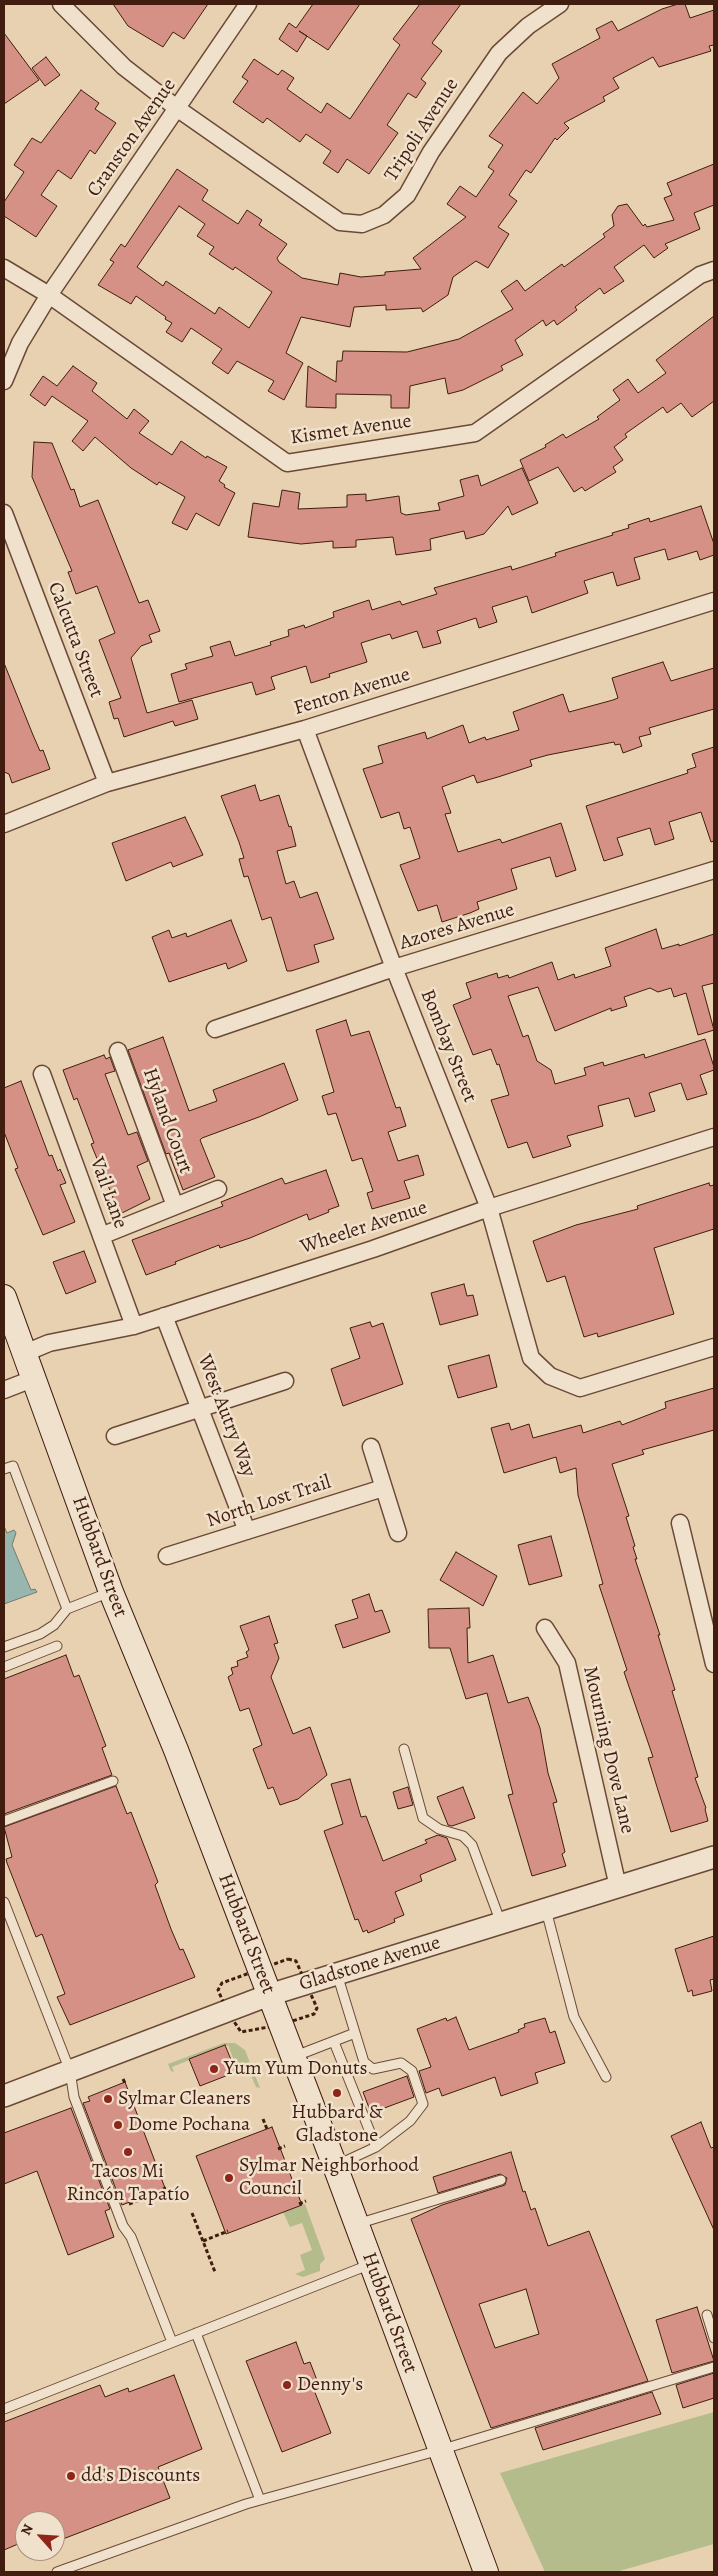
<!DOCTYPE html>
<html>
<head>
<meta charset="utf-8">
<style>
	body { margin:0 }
	#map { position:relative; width:718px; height:2576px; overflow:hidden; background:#e8d1b0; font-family:Alegreya,serif }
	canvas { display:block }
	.frame { position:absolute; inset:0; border:5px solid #401d0f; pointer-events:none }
	.north { position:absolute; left:15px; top:2511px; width:50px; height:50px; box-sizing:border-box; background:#f0e1cc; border:1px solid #aa9380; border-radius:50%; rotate:296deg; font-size:14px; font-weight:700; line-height:20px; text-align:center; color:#401d0f }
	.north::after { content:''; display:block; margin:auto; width:18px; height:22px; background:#8f2418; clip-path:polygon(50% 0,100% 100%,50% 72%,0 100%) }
</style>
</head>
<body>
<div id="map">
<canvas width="718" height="2576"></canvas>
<div class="frame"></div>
<div class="north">N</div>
</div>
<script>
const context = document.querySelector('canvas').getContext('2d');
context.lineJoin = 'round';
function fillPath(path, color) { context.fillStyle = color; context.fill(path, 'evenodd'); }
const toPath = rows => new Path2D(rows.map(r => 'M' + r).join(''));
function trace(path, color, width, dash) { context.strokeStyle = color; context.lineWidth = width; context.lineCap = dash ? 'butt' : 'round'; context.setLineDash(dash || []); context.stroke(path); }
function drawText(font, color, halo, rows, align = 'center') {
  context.font = font + ' Alegreya,serif'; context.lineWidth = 5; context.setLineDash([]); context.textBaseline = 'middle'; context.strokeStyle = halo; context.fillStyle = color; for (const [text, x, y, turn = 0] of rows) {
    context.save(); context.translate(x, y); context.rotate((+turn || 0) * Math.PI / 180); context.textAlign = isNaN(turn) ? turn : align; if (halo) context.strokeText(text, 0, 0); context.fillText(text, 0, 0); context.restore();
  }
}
const green = toPath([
	[224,2043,235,2043,245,2050,260,2088,256,2087,250,2073,240,2076,228,2045,172,2067,174,2072,171,2071,168,2064],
	[305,2204,325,2259,320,2264,320,2271,303,2277,295,2274,305,2270,300,2255,312,2250,302,2223,290,2227,283,2212],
	[714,2412,714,2544,616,2572,545,2572,500,2473]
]);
const water = toPath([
	[4,1526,7,1533,14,1530,16,1533,12,1545,31,1590,35,1589,37,1592,4,1604,4,1526]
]);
const building = toPath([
	[113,4,208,4,184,39,173,32,163,47,128,26,113,4],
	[313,4,360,4,328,50,299,31,307,36,297,52,279,39,289,23,296,28,313,4],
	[420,4,461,4,432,43,442,51,421,79,426,83,416,98,408,93,387,125,398,133,369,174,347,159,338,173,323,163,331,151,306,134,300,142,267,118,263,123,233,102,248,81,242,77,254,59,278,75,282,70,294,78,287,89,321,113,327,103,350,119,400,45,393,39,420,4],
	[678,4,685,4,690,18,714,10,714,45,709,46,711,51,659,67,653,57,613,78,619,88,603,97,605,101,564,123,569,128,557,140,555,138,531,173,526,170,509,195,517,201,498,227,509,234,488,268,476,261,453,277,448,295,423,312,421,308,386,310,386,305,354,307,350,327,301,317,286,353,303,363,284,400,268,391,274,381,237,361,228,374,212,363,222,349,191,328,182,342,166,332,172,323,165,319,166,317,136,296,131,304,98,285,114,262,110,260,121,244,125,247,177,169,208,190,202,200,238,224,247,210,262,220,259,225,287,244,277,258,279,262,302,278,338,285,340,273,361,277,385,275,385,272,421,269,413,258,466,217,447,204,460,186,476,197,494,171,488,167,503,145,489,136,523,92,537,104,559,78,552,64,600,38,596,29,612,21,618,31,662,9,678,4],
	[179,206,205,224,197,236,214,247,209,254,233,270,235,267,272,292,249,328,219,307,215,314,166,281,163,286,137,267,179,206],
	[4,33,39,80,4,104,4,33],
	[46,57,60,75,45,86,32,68,46,57],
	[81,90,99,103,95,109,116,123,95,154,90,150,71,179,58,170,41,195,57,206,36,237,4,216,4,202,24,172,14,165,32,138,41,143,81,90],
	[714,164,714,205,694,213,700,229,665,244,668,248,654,258,644,245,614,267,624,281,604,294,600,288,575,307,577,310,557,325,554,320,546,326,543,320,515,340,523,355,501,366,503,370,463,390,448,394,445,378,410,386,409,408,391,408,391,395,336,394,336,408,306,407,308,366,336,382,337,361,342,361,343,351,407,352,459,339,513,309,501,291,517,280,525,291,562,264,564,267,605,237,603,234,614,226,612,215,618,206,627,204,643,226,645,224,647,227,674,220,664,198,672,195,667,183,714,164],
	[714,316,714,401,692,417,681,403,667,413,663,407,625,434,627,437,614,447,623,460,613,467,616,472,585,491,582,487,574,492,558,467,529,481,520,460,546,447,545,445,563,434,566,438,599,419,597,417,620,400,613,390,628,379,638,393,666,373,656,360,714,316],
	[73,366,97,383,92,391,127,419,134,409,149,421,139,433,172,455,181,441,206,458,207,456,227,467,219,481,225,485,224,487,235,493,219,526,196,513,187,530,172,523,185,497,159,482,157,485,131,468,95,437,83,451,72,441,88,421,52,396,45,406,30,395,43,376,57,386,73,366],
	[34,442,52,443,71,490,74,489,80,507,98,500,139,603,148,600,160,631,149,635,152,642,141,646,131,658,147,713,192,700,198,719,175,726,173,721,124,737,118,718,114,719,109,702,121,698,99,640,115,633,97,586,76,594,68,572,72,571,32,477,34,442],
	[522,468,538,503,512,515,508,506,484,534,466,539,464,531,430,539,431,550,396,555,393,537,356,540,356,547,333,548,333,541,301,544,248,537,253,503,279,507,282,490,300,493,298,509,347,507,347,495,366,494,366,501,399,496,401,513,406,515,440,510,438,503,464,496,460,480,478,475,481,486,522,468],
	[701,506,714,544,714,555,700,560,697,551,668,560,665,549,634,558,640,579,617,586,613,572,584,581,588,593,532,613,527,596,492,607,497,622,479,628,476,618,437,631,441,643,423,648,417,631,392,639,390,634,361,643,367,662,329,674,330,677,311,683,306,666,271,677,275,689,256,695,252,682,179,702,171,674,187,669,185,664,213,656,210,647,230,641,235,656,271,645,270,642,289,636,288,630,304,625,305,628,334,617,333,612,369,600,372,610,400,601,402,605,437,594,434,588,511,566,512,570,556,556,555,553,613,535,612,533,629,528,628,525,649,518,650,522,701,506],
	[663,662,671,681,714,668,714,709,649,728,651,734,639,737,642,746,623,753,620,744,615,745,614,742,548,755,530,760,532,766,498,777,477,783,474,775,442,787,451,813,445,814,458,852,500,839,502,843,561,823,576,870,556,877,550,857,511,869,517,889,477,902,479,909,470,913,442,922,437,905,418,911,400,865,420,858,410,827,404,829,399,812,381,818,363,769,383,763,378,746,425,732,427,739,463,725,469,743,485,737,486,740,519,730,513,712,563,694,569,712,613,700,618,698,612,678,663,662],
	[4,663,33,735,40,751,43,750,50,769,12,783,9,774,4,772,4,663],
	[714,747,714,841,711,842,701,812,669,822,674,839,655,845,650,828,617,838,623,855,604,861,586,806,688,773,687,770,696,767,692,754,714,747],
	[255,785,260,801,279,795,289,827,291,826,296,846,277,851,286,884,294,881,300,898,317,892,334,939,314,945,319,962,291,971,287,971,271,917,262,920,248,876,244,877,239,859,244,858,239,842,221,796,255,785],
	[185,817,203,855,173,867,171,862,126,881,112,843,185,817],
	[231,920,247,961,228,969,226,963,169,982,152,937,169,930,172,938,186,933,187,937,231,920],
	[656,929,662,949,679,944,679,946,714,934,714,983,702,986,714,1030,698,1035,686,993,674,997,671,988,658,992,650,988,624,997,627,1006,611,1011,611,1008,555,1031,538,987,508,996,523,1037,528,1035,537,1061,551,1070,555,1084,586,1075,584,1068,603,1062,604,1066,644,1054,645,1058,705,1039,714,1067,714,1070,700,1075,707,1094,687,1100,681,1083,649,1093,655,1111,635,1117,629,1098,598,1106,603,1126,567,1136,571,1146,533,1158,527,1142,508,1148,491,1100,509,1095,499,1064,497,1065,491,1049,473,1055,453,1005,471,998,466,983,497,973,498,978,508,975,509,978,552,962,558,980,574,974,575,978,611,966,605,948,656,929],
	[346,1020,351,1036,369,1031,396,1108,400,1107,406,1126,388,1132,398,1161,418,1155,424,1175,404,1181,410,1198,372,1209,367,1193,373,1191,362,1158,352,1161,336,1113,328,1115,322,1096,334,1092,316,1030,346,1020],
	[163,1037,189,1111,217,1101,213,1090,284,1063,298,1100,259,1117,202,1138,200,1140,215,1177,183,1190,169,1153,166,1154,128,1050,163,1037],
	[104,1055,106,1059,110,1057,115,1071,105,1074,128,1135,137,1132,148,1161,137,1166,150,1199,122,1213,121,1209,118,1210,91,1144,94,1143,77,1098,74,1100,63,1070,104,1055],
	[21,1081,49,1156,52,1155,58,1171,60,1169,66,1183,60,1185,75,1222,43,1235,15,1169,18,1168,4,1132,4,1088,21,1081],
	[326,1170,339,1206,328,1210,329,1212,309,1220,307,1214,250,1238,220,1248,219,1245,175,1262,176,1264,146,1275,132,1240,223,1206,221,1202,282,1178,285,1184,326,1170],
	[709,1183,710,1186,714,1185,714,1229,654,1248,674,1314,598,1337,597,1333,584,1337,565,1276,547,1282,533,1241,576,1225,638,1209,637,1206,709,1183],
	[84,1251,96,1282,66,1294,53,1262,84,1251],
	[464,1284,467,1296,473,1295,478,1315,440,1325,431,1293,464,1284],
	[370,1322,372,1327,383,1323,403,1384,343,1406,331,1369,360,1358,350,1328,370,1322],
	[489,1355,497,1387,458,1398,448,1366,489,1355],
	[714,1388,714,1430,642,1450,644,1454,612,1464,629,1516,626,1517,635,1546,633,1547,637,1559,635,1559,660,1635,658,1635,675,1690,672,1691,698,1777,695,1778,706,1808,705,1809,708,1821,671,1832,648,1758,653,1757,624,1672,627,1670,599,1585,603,1584,578,1495,576,1468,560,1473,556,1457,504,1473,491,1428,509,1423,511,1430,529,1424,533,1438,581,1425,583,1433,620,1421,622,1425,666,1408,665,1402,714,1388],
	[551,1536,562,1576,529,1585,518,1545,551,1536],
	[456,1552,497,1576,483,1606,440,1580,456,1552],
	[369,1594,375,1612,382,1610,390,1632,343,1648,335,1625,358,1618,352,1600,369,1594],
	[469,1608,470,1628,467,1628,468,1663,493,1655,508,1703,528,1697,540,1728,548,1773,557,1802,553,1803,565,1852,562,1854,566,1866,532,1876,508,1795,513,1794,487,1693,466,1699,450,1648,429,1648,428,1609,469,1608],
	[269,1616,278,1643,274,1644,279,1658,271,1677,293,1734,310,1727,327,1775,298,1799,280,1805,273,1787,268,1789,253,1749,262,1745,249,1708,240,1711,228,1677,233,1674,231,1668,238,1666,237,1661,248,1657,246,1652,249,1650,240,1626,269,1616],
	[66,1655,74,1677,79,1675,106,1746,102,1748,112,1775,4,1814,4,1679,66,1655],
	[350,1779,361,1817,366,1816,383,1861,427,1843,425,1840,438,1835,447,1838,456,1860,420,1875,422,1881,395,1892,404,1915,394,1919,395,1922,368,1933,367,1930,363,1932,358,1919,355,1920,324,1831,343,1824,331,1784,350,1779],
	[116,1786,127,1814,131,1812,158,1882,155,1885,171,1929,180,1950,183,1949,195,1977,70,2025,57,1997,65,1994,57,1973,42,1934,36,1937,7,1863,6,1859,12,1857,4,1827,116,1786],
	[408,1787,413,1805,398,1809,393,1792,408,1787],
	[463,1787,475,1818,452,1826,448,1825,437,1797,463,1787],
	[714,1936,714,1979,710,1980,712,1991,693,1996,692,1990,688,1992,675,1949,714,1936],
	[456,2017,469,2050,519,2032,518,2030,525,2027,524,2024,545,2018,550,2033,555,2031,565,2063,535,2073,538,2083,501,2096,495,2077,442,2096,439,2088,426,2093,419,2071,431,2067,417,2029,446,2018,447,2021,456,2017],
	[225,2045,236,2072,200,2086,189,2059,225,2045],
	[407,2076,414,2097,371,2113,363,2092,407,2076],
	[125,2082,165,2188,122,2205,83,2103,90,2101,88,2097,125,2082],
	[71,2108,110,2209,105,2211,114,2237,68,2255,37,2171,4,2184,4,2133,71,2108],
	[701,2122,711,2148,714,2147,714,2230,671,2136,701,2122],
	[272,2127,302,2205,226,2234,196,2156,272,2127],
	[511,2152,523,2192,525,2191,531,2210,535,2208,548,2246,589,2231,648,2381,491,2428,411,2219,442,2205,505,2185,507,2178,500,2174,438,2193,433,2177,511,2152],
	[526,2289,539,2334,495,2348,479,2304,526,2289],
	[697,2307,714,2361,672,2373,656,2320,697,2307],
	[296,2342,304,2364,310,2362,320,2388,314,2390,331,2433,282,2452,246,2361,296,2342],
	[714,2373,714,2398,683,2408,676,2385,714,2373],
	[174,2375,202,2449,158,2467,170,2498,55,2542,55,2521,25,2521,25,2541,4,2550,4,2422,100,2385,105,2397,128,2388,129,2392,174,2375],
	[652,2392,661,2414,543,2450,535,2428,652,2392]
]);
const path = toPath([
	[288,1959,296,1961,317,2008,314,2014,280,2025,241,2032,227,2011,218,1990,222,1983,288,1959],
	[123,2079,125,2083],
	[263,2119,267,2129],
	[278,2149,285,2146],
	[285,2167,292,2164],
	[292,2184,299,2182],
	[129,2204,165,2190,164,2187],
	[299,2204,306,2201],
	[192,2213,215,2272],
	[203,2241,228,2231]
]);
const service = toPath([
	[4,1469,13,1466,67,1609],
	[4,1647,40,1634,54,1625,67,1609,110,1592],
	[4,1667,57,1646],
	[404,1749,423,1818,439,1829,463,1836,472,1845,501,1923],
	[4,1821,113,1781],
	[4,1902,70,2071,74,2097,123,2226,131,2237,172,2342],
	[546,1910,574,2017,606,2077],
	[334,2042,376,2147],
	[293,2057,355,2033],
	[335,2166,376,2147,410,2121,423,2104,412,2071,401,2063,373,2069,364,2062,337,1974],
	[357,2224,501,2180],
	[707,2315,714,2338],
	[196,2333,260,2500],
	[4,2409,371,2264],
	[57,2572,246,2504,440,2450,714,2367]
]);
const minor = toPath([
	[61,4,124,67,178,109,340,222,362,224,384,215,407,195,431,152,499,53,528,26,560,4],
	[4,268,49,295,287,463,475,433,700,275,714,270],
	[4,381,20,343,49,295,248,4],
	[4,513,107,783],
	[305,729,394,968,489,1208,531,1358,550,1376,580,1388,714,1347],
	[4,824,107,783,305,729,714,601],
	[215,1029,394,968,714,870],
	[118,1051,175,1206],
	[42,1074,134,1326],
	[101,1236,218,1189],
	[164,1316,247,1531],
	[25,1353,49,1343,134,1326,373,1249,489,1208,714,1137],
	[4,1390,35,1378],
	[115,1436,285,1381],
	[371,1447,398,1533],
	[680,1523,714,1664],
	[167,1556,383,1488],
	[545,1628,567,1663,618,1887]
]);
const tertiary = toPath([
	[4,2096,269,1995,714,1857]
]);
const secondary = toPath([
	[4,1297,111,1592,176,1750,335,2166,486,2572]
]);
const markers = [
	[214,2069,5,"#8f2418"],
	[337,2093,5,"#8f2418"],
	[108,2099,5,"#8f2418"],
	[118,2125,5,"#8f2418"],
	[128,2152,5,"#8f2418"],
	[229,2178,5,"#8f2418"],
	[287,2385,5,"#8f2418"],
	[71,2476,5,"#8f2418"]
];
const streetNames = [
	["Tripoli Avenue",422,130,-57],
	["Cranston Avenue",132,138,-55],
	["Kismet Avenue",351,430,-8],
	["Calcutta Street",75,640,69],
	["Fenton Avenue",352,692,-17],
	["Azores Avenue",457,927,-17],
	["Bombay Street",448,1046,68],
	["Hyland Court",167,1121,70],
	["Vail Lane",108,1193,70],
	["Wheeler Avenue",364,1228,-18],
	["West Autry Way",226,1416,69],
	["North Lost Trail",269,1502,-18],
	["Hubbard Street",99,1557,70],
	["Mourning Dove Lane",608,1750,77],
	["Hubbard Street",246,1934,69],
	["Gladstone Avenue",370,1964,-17],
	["Hubbard Street",389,2313,70]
];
const poiNames = [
	["Yum Yum Donuts",224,2069],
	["Sylmar Cleaners",118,2099],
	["Hubbard &",337,2113,"center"],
	["Gladstone",337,2136,"center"],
	["Dome Pochana",128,2125],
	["Sylmar Neighborhood",239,2166],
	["Council",239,2189],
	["Tacos Mi",128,2172,"center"],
	["Rincón Tapatío",128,2195,"center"],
	["Denny's",297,2385],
	["dd's Discounts",81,2476]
];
fillPath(green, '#b5bc8c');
fillPath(water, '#97b7ae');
trace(water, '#74796e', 1);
fillPath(building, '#d59186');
trace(building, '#401d0f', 1);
trace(service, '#6a4a37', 11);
trace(minor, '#6a4a37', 19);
trace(tertiary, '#6a4a37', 24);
trace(secondary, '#401d0f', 26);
trace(path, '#401d0f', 3, [4, 2.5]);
trace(service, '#f0e1cc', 9);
trace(minor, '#f0e1cc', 16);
trace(tertiary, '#f0e1cc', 21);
trace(secondary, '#f0e1cc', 24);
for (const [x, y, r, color] of markers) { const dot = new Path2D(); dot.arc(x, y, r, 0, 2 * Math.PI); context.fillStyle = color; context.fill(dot); trace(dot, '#f0e1cc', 2); }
drawText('20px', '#401d0f', '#f0e1cc', streetNames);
drawText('20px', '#401d0f', '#f0e1cc', poiNames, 'left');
</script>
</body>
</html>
